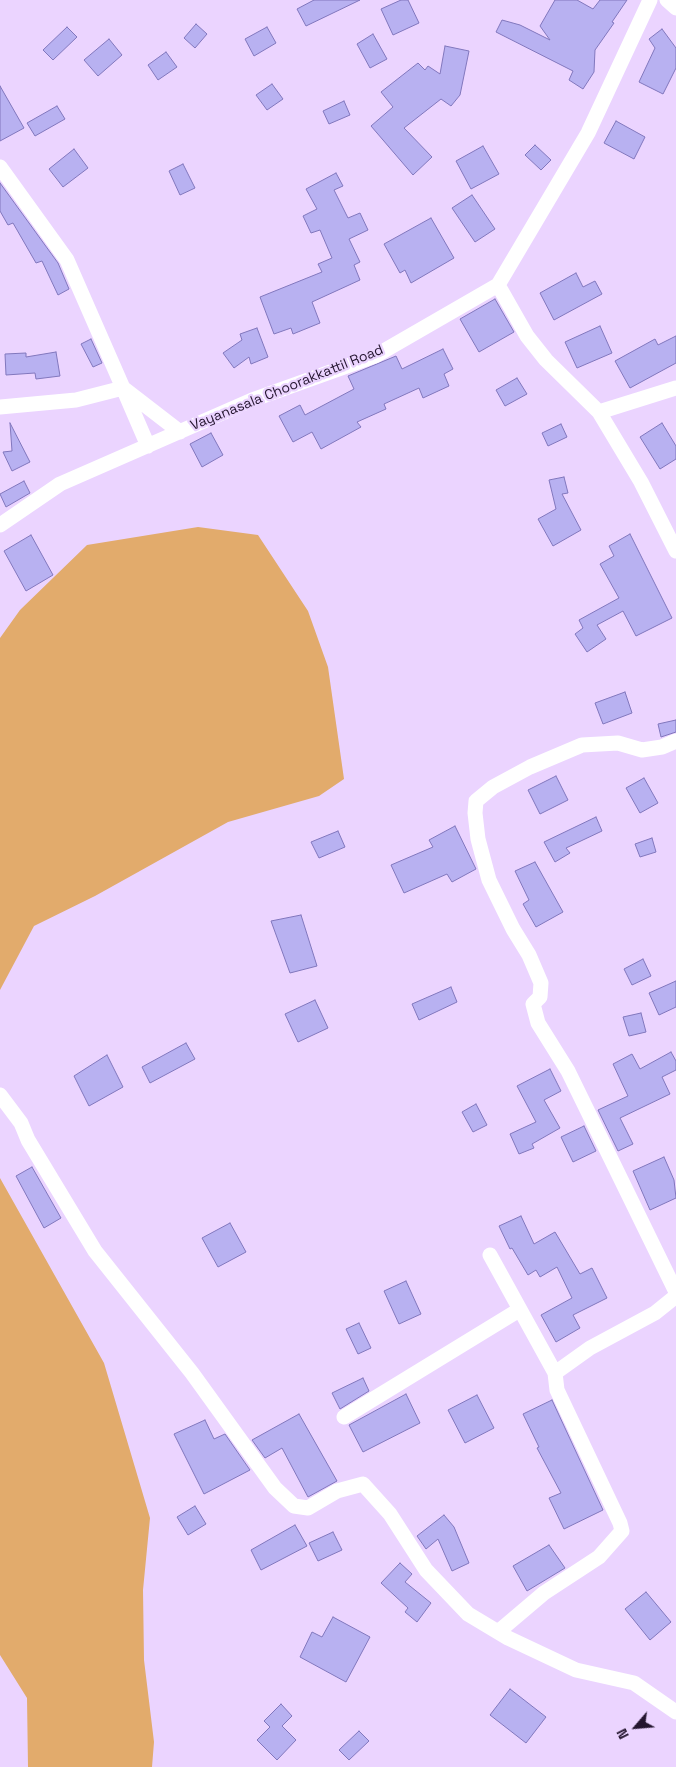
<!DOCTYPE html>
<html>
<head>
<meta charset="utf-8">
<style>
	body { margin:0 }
	#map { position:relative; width:676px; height:1767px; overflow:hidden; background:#ebd4ff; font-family:"Space Grotesk",sans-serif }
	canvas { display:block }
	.north { position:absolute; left:611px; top:1702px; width:50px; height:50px; -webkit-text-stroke:4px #ebd4ff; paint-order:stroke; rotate:243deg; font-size:14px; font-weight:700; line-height:20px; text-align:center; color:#24152f }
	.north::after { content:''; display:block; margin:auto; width:18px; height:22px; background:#24152f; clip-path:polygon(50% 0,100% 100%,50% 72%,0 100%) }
</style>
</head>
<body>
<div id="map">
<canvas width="676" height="1767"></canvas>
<div class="north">N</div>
</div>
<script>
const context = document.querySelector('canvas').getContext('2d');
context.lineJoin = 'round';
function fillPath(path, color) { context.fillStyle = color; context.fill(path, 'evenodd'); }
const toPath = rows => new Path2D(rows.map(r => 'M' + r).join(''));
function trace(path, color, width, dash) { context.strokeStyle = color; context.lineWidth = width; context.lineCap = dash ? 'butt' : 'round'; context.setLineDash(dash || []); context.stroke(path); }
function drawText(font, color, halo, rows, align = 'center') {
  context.font = font + ' "Space Grotesk",sans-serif'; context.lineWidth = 4.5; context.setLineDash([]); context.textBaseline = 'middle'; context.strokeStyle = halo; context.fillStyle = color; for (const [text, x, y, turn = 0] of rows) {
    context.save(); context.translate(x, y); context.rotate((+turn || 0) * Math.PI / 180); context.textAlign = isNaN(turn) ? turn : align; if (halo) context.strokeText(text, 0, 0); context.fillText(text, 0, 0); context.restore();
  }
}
const green = toPath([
	[198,527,258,535,308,611,328,667,344,779,319,796,228,822,95,896,34,926,0,990,0,638,20,610,87,545],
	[0,1178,104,1363,150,1518,143,1590,144,1660,154,1742,152,1767,28,1767,27,1698,0,1655]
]);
const building = toPath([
	[314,0,360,0,306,26,297,9,314,0],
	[401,0,408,0,419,23,393,35,381,9,401,0],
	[555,0,577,0,593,9,600,0,627,0,612,22,614,23,595,50,594,72,583,89,569,80,573,71,496,32,502,20,520,25,550,40,540,26,555,0],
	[196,24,207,34,195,48,184,38,196,24],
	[67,27,77,37,53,60,43,50,67,27],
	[267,27,276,43,254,56,245,39,267,27],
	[662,29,676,48,676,68,663,94,639,82,655,48,649,39,662,29],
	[373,34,387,59,370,68,357,44,373,34],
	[109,39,122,55,98,76,84,60,109,39],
	[445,46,469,51,460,95,451,106,441,99,404,128,432,157,413,175,371,126,393,107,381,92,418,63,425,70,428,66,440,74,445,46],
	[166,52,177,67,158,80,148,65,166,52],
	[272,84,283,99,267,110,256,95,272,84],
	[0,86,24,128,0,141,0,86],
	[344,101,350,115,329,124,323,111,344,101],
	[57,106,65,119,35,136,27,123,57,106],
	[616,121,645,137,634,159,604,143,616,121],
	[535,145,551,160,541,170,525,155,535,145],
	[483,146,499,174,471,189,456,161,483,146],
	[74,149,88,168,63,187,49,169,74,149],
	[183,164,195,188,180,195,169,171,183,164],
	[336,173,343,186,334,190,348,218,360,213,368,230,349,239,360,262,354,265,360,280,312,302,320,323,293,334,291,328,274,334,260,297,322,272,318,264,332,258,320,230,311,233,303,216,317,209,306,189,336,173],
	[0,183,58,263,69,289,58,295,42,261,36,263,13,223,8,225,0,211,0,183],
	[472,195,495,229,475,242,452,208,472,195],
	[431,218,454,258,411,283,405,270,400,273,384,244,431,218],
	[576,273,583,287,595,281,602,294,554,320,540,293,576,273],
	[495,299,514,332,479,352,460,319,495,299],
	[600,326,612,353,577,368,565,342,600,326],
	[257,328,268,357,251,364,249,357,234,368,223,353,242,340,240,334,257,328],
	[676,336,676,363,630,388,615,361,655,339,658,345,676,336],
	[91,339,102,363,93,367,81,344,91,339],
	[443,349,453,369,444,374,449,386,423,398,419,388,384,404,386,409,357,422,361,427,321,449,312,432,293,442,279,416,300,405,305,415,354,389,348,376,396,356,402,369,443,349],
	[56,352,60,376,36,379,35,373,6,375,5,354,26,353,26,357,56,352],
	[517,378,527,394,505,406,496,390,517,378],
	[10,423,30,462,12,471,3,452,12,451,10,423],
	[662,423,676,446,676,459,660,469,640,437,662,423],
	[561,424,567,437,548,446,542,433,561,424],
	[211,433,223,455,202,467,190,444,211,433],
	[564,477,568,493,562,494,581,530,553,546,538,519,556,509,549,480,564,477],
	[24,481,30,493,6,507,0,494,24,481],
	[630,534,672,618,636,636,623,611,597,625,606,639,587,652,575,634,583,628,579,620,619,598,600,564,614,556,609,546,630,534],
	[31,535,53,575,26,591,4,551,31,535],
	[625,692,632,713,603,724,595,703,625,692],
	[676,720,676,732,661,737,658,724,676,720],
	[556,776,568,800,540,814,528,790,556,776],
	[644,778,658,803,640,813,626,788,644,778],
	[596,817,602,831,566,848,570,853,555,862,544,842,596,817],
	[455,826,476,869,452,882,447,874,404,893,391,865,433,847,429,840,455,826],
	[338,831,345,847,319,858,311,842,338,831],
	[652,838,656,852,640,857,635,844,652,838],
	[535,862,563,912,536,927,523,904,529,900,515,871,535,862],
	[301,915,317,966,290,973,271,921,301,915],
	[643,959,651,976,632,985,624,969,643,959],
	[676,981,676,1007,659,1015,649,993,676,981],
	[451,987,457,1002,419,1020,412,1004,451,987],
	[315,1000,328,1028,298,1042,285,1014,315,1000],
	[641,1013,646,1032,629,1036,623,1017,641,1013],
	[186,1043,195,1059,150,1083,142,1067,186,1043],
	[671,1052,676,1061,676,1070,662,1077,670,1094,620,1118,633,1144,618,1151,598,1110,628,1096,613,1064,632,1054,640,1069,671,1052],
	[107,1055,123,1087,89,1106,74,1076,107,1055],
	[550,1069,561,1091,544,1100,560,1128,532,1144,534,1148,519,1154,510,1134,536,1122,517,1086,550,1069],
	[476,1104,487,1125,473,1132,462,1112,476,1104],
	[584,1126,596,1151,573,1162,561,1137,584,1126],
	[664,1157,674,1180,676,1198,650,1210,633,1171,664,1157],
	[32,1167,61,1218,44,1228,16,1176,32,1167],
	[521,1216,534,1244,555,1232,580,1274,592,1268,607,1298,573,1315,580,1328,556,1342,541,1315,572,1298,557,1267,540,1277,536,1270,528,1275,512,1248,510,1249,499,1226,521,1216],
	[230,1223,246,1252,218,1267,202,1238,230,1223],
	[406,1281,421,1314,399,1324,384,1291,406,1281],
	[359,1323,371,1348,358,1354,346,1329,359,1323],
	[363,1378,369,1391,340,1409,332,1393,363,1378],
	[406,1394,420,1423,363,1452,349,1425,406,1394],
	[477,1395,494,1428,465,1443,448,1410,477,1395],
	[552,1400,603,1510,564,1529,549,1498,561,1493,537,1448,539,1447,523,1414,552,1400],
	[299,1414,337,1481,308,1497,282,1448,265,1458,252,1440,299,1414],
	[205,1420,214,1439,225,1434,250,1470,204,1494,174,1434,205,1420],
	[195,1506,206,1524,188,1535,177,1517,195,1506],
	[444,1515,454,1527,469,1563,452,1571,438,1539,426,1549,417,1536,444,1515],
	[295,1525,307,1546,261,1570,251,1550,295,1525],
	[333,1532,342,1550,318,1561,309,1543,333,1532],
	[549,1545,565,1568,527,1591,513,1566,549,1545],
	[400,1563,412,1574,405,1582,431,1603,417,1622,405,1612,408,1608,381,1583,400,1563],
	[646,1592,671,1622,650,1640,625,1609,646,1592],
	[333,1617,370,1637,346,1682,300,1657,312,1632,322,1637,333,1617],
	[510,1689,546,1717,526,1743,490,1715,510,1689],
	[281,1704,292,1716,282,1726,296,1740,277,1760,257,1740,270,1727,264,1721,281,1704],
	[359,1731,369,1741,349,1760,339,1750,359,1731]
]);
const minor = toPath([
	[667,0,676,8],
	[0,167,67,260,123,388,180,432],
	[498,285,527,336,546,360,599,412,641,482,676,551],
	[0,407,76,400,123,388,148,446],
	[599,412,676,388],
	[0,525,60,484,252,400,375,356,498,285,588,133,650,0],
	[676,741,662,747,642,750,618,743,582,745,530,767,493,787,476,801,475,813,478,839,489,880,513,929,529,955,541,983,540,997,533,1004,538,1023,568,1071,676,1292],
	[0,1095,21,1123,28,1140,95,1251,192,1373,275,1488,294,1506,308,1508,337,1491,363,1484,390,1514,426,1570,468,1614,508,1638,576,1670,634,1683,676,1712],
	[490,1255,555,1373,557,1390,620,1523,622,1531,599,1557,544,1593,498,1632],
	[555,1373,590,1348,655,1313,676,1296],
	[344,1417,519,1310]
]);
const streetNames = [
	["Vayanasala Choorakkattil Road",287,388,-22]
];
fillPath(green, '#e2ab6c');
fillPath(building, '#b8b1f1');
trace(building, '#8177bd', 1);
trace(minor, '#fff', 15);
drawText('14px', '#24152f', '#ebd4ff', streetNames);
</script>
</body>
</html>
